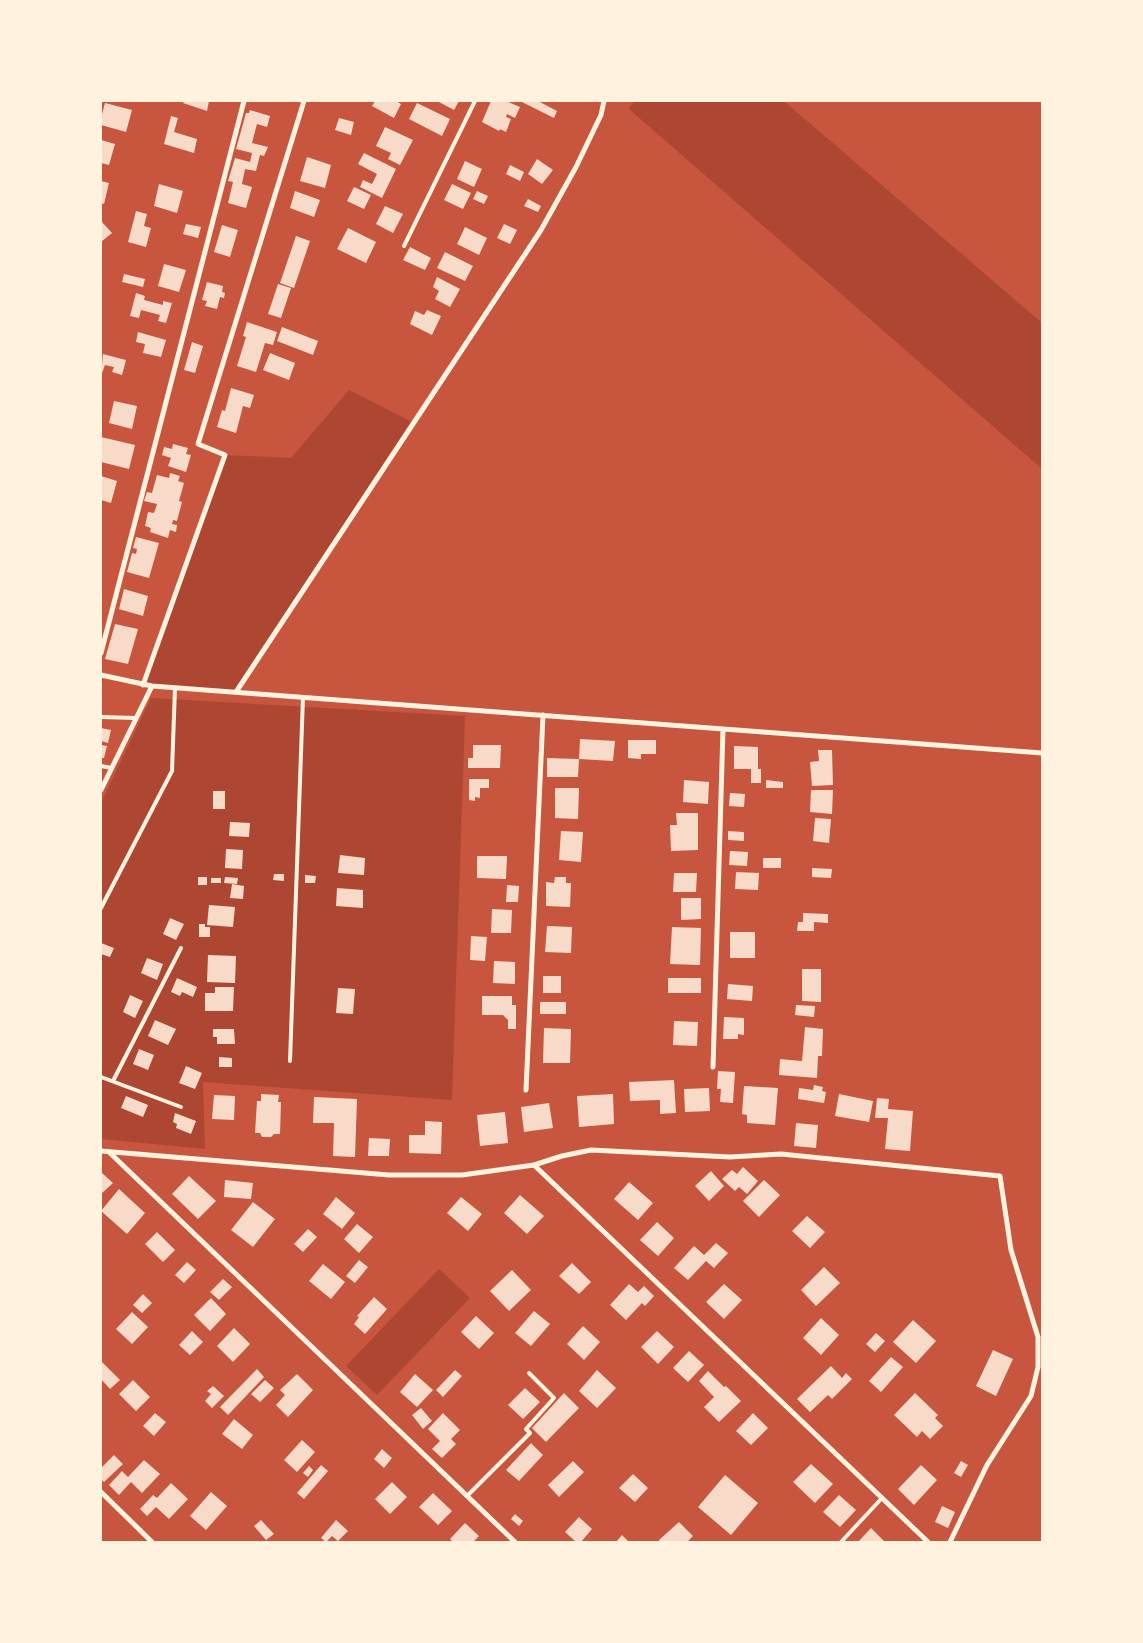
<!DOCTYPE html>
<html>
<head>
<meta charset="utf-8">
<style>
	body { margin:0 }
	#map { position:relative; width:1143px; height:1643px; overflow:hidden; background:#c8553d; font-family:Signika,sans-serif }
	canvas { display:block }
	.frame { position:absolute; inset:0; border:102px solid #fff3e0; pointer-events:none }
</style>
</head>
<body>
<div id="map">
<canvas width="1143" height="1643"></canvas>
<div class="frame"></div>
</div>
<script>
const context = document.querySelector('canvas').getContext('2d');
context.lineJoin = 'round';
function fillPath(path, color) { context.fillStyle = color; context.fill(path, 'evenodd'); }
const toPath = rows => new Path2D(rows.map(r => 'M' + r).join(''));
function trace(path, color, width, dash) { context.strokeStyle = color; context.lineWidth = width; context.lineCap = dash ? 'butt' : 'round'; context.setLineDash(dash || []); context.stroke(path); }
const green = toPath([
	[634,101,784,101,1042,323,1042,469,629,109],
	[349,390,414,423,236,692,143,685,225,455,291,458],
	[151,698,465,716,452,1100,203,1082,205,1149,101,1139,101,803],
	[439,1269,470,1298,377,1395,346,1366]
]);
const building = toPath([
	[184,101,209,101,207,111,183,103],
	[375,101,396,101,401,104,394,118,372,106],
	[437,101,459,101,454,110],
	[491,101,506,101,520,107,515,118,507,114,506,117,511,119,506,132,500,129,499,131,482,122],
	[520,101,538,101,557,111,554,118],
	[105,103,132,110,126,132,101,125,101,118],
	[417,103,450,119,442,136,409,119],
	[250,110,270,116,267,127,257,124,252,143,268,147,264,156,260,155,256,171,245,169,242,184,252,187,246,208,228,203,233,182,228,181,235,158,250,162,252,153,236,149,246,113,249,113],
	[171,116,178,118,174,132,197,139,194,153,164,144],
	[339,118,354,122,351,135,335,130],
	[385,127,413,140,400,165,388,159,391,153,376,146],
	[101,140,115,144,109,165,101,163],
	[364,153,396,169,382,198,360,187,363,180,372,184,377,174,358,164],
	[307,157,331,165,325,188,300,181],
	[537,159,553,170,542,184,528,174],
	[465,161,482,169,474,187,457,179],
	[510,165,524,172,520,181,506,174],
	[101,181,109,183,104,204,101,203],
	[159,184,183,191,177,213,154,206],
	[452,184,471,193,463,209,444,200],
	[354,187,371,195,364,209,347,201],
	[295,191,320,200,314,217,290,208],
	[477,191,488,196,484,204,473,199],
	[528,199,541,206,538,212,524,206],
	[385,206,403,214,393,233,376,224],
	[136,211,147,214,144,226,151,228,146,247,128,242],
	[101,221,112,233,101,242],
	[186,224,201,227,198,238,183,234],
	[504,224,517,230,510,244,497,238],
	[222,225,238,230,230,257,214,252],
	[465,227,487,238,479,255,457,244],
	[348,228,376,242,366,263,337,249],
	[296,236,310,241,294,288,280,283],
	[410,247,431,258,425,270,403,260],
	[445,252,473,266,465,281,437,268],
	[164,264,186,270,179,292,158,286],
	[124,274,145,279,143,287,122,282],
	[437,277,460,289,450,307,435,299,439,291,433,287],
	[207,282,223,286,222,292,225,293,224,298,220,297,217,309,205,306,207,301,202,300],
	[278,284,291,288,281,318,268,314],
	[136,293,145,296,144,300,163,305,163,301,172,303,166,323,158,321,160,315,141,310,139,318,130,316],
	[427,310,441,316,432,335,410,324,415,311,424,315],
	[247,322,277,332,273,345,265,343,256,372,237,366,246,337,243,336],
	[282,327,318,341,313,355,277,341],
	[138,332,166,340,161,357,143,353,145,344,136,342],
	[192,342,203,346,195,373,184,370],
	[270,353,295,363,289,380,263,370],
	[103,354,126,360,122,375,112,372,114,367,105,365,101,376],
	[231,388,254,395,250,408,243,406,236,433,217,427,222,410,225,411],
	[114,401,137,406,132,429,109,423],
	[101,437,135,445,129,469,101,462],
	[173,444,188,448,186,454,191,455,186,472,168,466,171,458,162,455,164,447,172,449],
	[170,473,180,476,178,481,184,483,179,501,182,502,177,521,173,520,172,524,177,525,176,532,170,530,168,538,150,532,151,528,145,526,148,512,154,513,157,504,144,501,147,492,152,493,157,475,169,478],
	[101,476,117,481,111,503,101,500],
	[136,537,159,543,149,578,127,572,132,553,136,554,137,549,133,548],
	[124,589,148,596,143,616,119,609],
	[115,624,138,629,128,664,105,659],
	[101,728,111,730,108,743,101,741],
	[580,739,615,741,613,761,579,759],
	[628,740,656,740,656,754,641,754,641,759,628,758],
	[101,745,107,746,104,758,101,758],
	[473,745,501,745,500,768,468,768,468,758,473,758],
	[734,746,758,747,758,769,761,769,761,783,751,783,751,769,734,769],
	[818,750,832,750,833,785,812,786,810,762,819,761],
	[547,758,579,759,578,777,547,777],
	[469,779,489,779,489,788,480,788,480,798,475,797,475,801,469,800],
	[684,780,709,782,708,804,683,802],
	[766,780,783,782,783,788,766,788],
	[555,788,579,788,578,819,555,818],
	[811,790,833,790,832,814,810,812],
	[213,791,225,791,225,809,213,809],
	[730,793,745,794,744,807,729,806],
	[676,813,698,813,698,850,671,851,670,825,677,825],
	[815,818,831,819,829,843,813,841],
	[230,822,250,823,249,837,229,836],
	[561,831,583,832,581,862,559,860],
	[728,831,744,832,744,841,728,840],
	[226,849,243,850,242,869,225,868],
	[730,851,748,852,747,866,729,865],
	[340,855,365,858,364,875,338,873],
	[477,856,507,856,506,879,477,878],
	[763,858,781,858,781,868,763,868],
	[812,868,832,869,831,878,812,877],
	[736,872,759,873,758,890,735,889],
	[674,873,697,873,696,892,673,892],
	[274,874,284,874,284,881,273,880],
	[305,875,316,876,315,883,305,883],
	[198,877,207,877,207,885,198,885],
	[225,877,238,878,237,884,224,883],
	[555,877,566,877,566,883,571,883,570,907,546,906,546,882,554,883],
	[211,878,221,878,221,883,211,883],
	[232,884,244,886,243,899,230,898],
	[507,885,519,886,518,902,506,902],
	[337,888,363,890,363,908,336,906],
	[681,898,701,898,701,919,681,920],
	[209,905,235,907,233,927,207,925],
	[492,909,512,910,511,933,491,933],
	[803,913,828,914,828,923,814,922,814,931,797,931,798,922,803,922],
	[170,918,184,924,176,940,163,934],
	[199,924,205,924,205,927,210,927,210,937,199,937],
	[547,926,572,927,571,953,545,952],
	[672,927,701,928,700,965,670,964],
	[730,932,755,932,755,958,730,958],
	[471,936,487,937,485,961,470,960],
	[101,943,114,948,110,957,101,954],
	[208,955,236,956,235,983,207,982],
	[147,958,163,964,157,980,141,973],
	[494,961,515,962,515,984,493,983],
	[802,969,821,969,821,1002,802,1001],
	[543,976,561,976,561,993,543,993],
	[177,978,197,987,193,997,182,992,180,996,171,992],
	[668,978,701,978,701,993,668,993],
	[728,984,753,986,752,1001,727,999],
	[215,987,234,987,233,1011,205,1011,205,993,215,993],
	[338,988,355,989,353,1014,336,1013],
	[130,995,143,1001,135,1018,123,1012],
	[482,996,512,996,512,1005,516,1005,516,1029,508,1029,508,1020,503,1015,482,1015],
	[540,1002,566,1002,566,1014,540,1014],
	[796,1005,815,1006,814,1017,795,1015],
	[724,1017,744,1018,744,1035,738,1034,738,1039,723,1039],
	[155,1020,176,1029,168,1045,148,1036],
	[674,1021,698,1022,697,1046,673,1045],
	[805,1027,823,1029,822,1056,818,1056,817,1078,779,1075,780,1059,802,1061],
	[544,1028,571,1029,570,1063,543,1063],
	[213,1029,234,1029,235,1044,217,1044,217,1037,213,1037],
	[139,1049,154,1055,148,1070,133,1064],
	[219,1057,232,1058,232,1067,219,1067],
	[186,1066,202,1073,195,1089,179,1083],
	[718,1071,735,1072,733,1103,720,1102,721,1089,717,1089],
	[674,1080,676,1113,660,1114,660,1100,630,1101,629,1082],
	[814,1085,823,1087,822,1091,826,1092,824,1103,798,1099,799,1088,813,1090],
	[744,1086,778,1088,775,1125,747,1123,747,1115,742,1114],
	[709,1088,710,1111,685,1112,684,1089],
	[261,1094,279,1095,278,1102,281,1102,280,1134,274,1134,271,1137,262,1137,260,1133,255,1133,257,1101,261,1101],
	[613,1094,614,1124,579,1127,577,1096],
	[839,1094,873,1101,869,1122,835,1116],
	[214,1095,235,1096,234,1120,212,1119],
	[126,1096,148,1105,143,1117,121,1108],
	[314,1097,357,1099,355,1157,333,1156,334,1123,313,1123],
	[877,1098,889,1099,888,1109,913,1111,910,1151,885,1149,888,1118,875,1118],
	[549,1103,553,1128,524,1132,521,1107],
	[505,1112,508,1143,480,1146,477,1115],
	[175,1113,196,1121,191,1134,176,1128,177,1124,173,1122],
	[425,1121,442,1122,441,1154,409,1153,409,1135,425,1135],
	[796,1123,818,1125,816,1148,794,1146],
	[369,1138,390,1139,389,1156,368,1156],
	[743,1167,758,1181,747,1194,739,1187,735,1191,722,1179,732,1170,737,1174],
	[711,1171,724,1186,709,1201,695,1186],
	[101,1172,113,1183,101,1194],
	[189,1176,216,1201,198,1219,172,1194],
	[225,1180,253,1183,251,1199,224,1197],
	[764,1180,780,1195,759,1217,743,1201],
	[629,1182,653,1203,638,1220,614,1199],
	[119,1189,145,1213,127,1234,101,1211],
	[520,1195,544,1216,527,1234,504,1213],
	[336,1197,355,1213,342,1229,323,1214],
	[461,1197,482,1214,468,1231,447,1213],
	[253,1202,275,1219,253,1247,231,1230],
	[807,1216,825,1232,810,1248,792,1231],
	[657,1222,674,1238,658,1256,640,1240],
	[357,1224,373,1237,359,1253,344,1239],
	[308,1229,317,1237,303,1252,294,1244],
	[157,1232,175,1250,163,1262,145,1244],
	[716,1243,728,1253,714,1268,706,1261,688,1280,674,1268,694,1246,704,1255],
	[359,1260,368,1267,355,1283,346,1276],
	[187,1262,196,1270,184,1283,175,1275],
	[572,1263,591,1282,579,1294,559,1276],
	[323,1264,345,1282,331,1299,309,1281],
	[824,1267,840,1283,816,1306,801,1290],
	[512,1270,531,1290,509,1311,490,1291],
	[223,1279,232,1287,219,1300,210,1292],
	[629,1284,638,1292,644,1286,654,1296,645,1306,642,1303,626,1320,610,1305],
	[724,1284,742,1300,724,1319,706,1302],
	[143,1294,152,1303,142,1313,133,1305],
	[374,1297,387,1309,365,1334,354,1324,359,1317,357,1316],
	[211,1298,226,1314,210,1331,194,1315],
	[534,1311,550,1324,531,1346,515,1333],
	[132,1312,148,1327,132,1344,116,1329],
	[476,1316,494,1333,479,1349,461,1332],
	[821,1318,839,1335,821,1355,803,1338],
	[913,1320,936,1341,916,1363,893,1342],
	[583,1326,600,1342,584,1360,567,1344],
	[234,1328,250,1344,233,1362,217,1346],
	[192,1331,203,1342,190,1355,179,1345],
	[657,1331,674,1347,658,1364,641,1347],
	[876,1333,885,1341,875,1352,866,1344],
	[993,1350,1013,1359,996,1396,976,1386],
	[689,1351,704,1365,688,1382,673,1368],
	[891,1357,903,1367,881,1392,869,1381],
	[101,1361,120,1380,110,1389,101,1379],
	[831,1366,842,1378,846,1373,852,1379,832,1399,828,1395,810,1412,797,1399],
	[257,1369,264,1377,228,1415,220,1407],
	[455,1370,462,1376,443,1397,436,1390],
	[597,1370,616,1388,597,1408,579,1391],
	[708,1371,724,1387,726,1386,741,1401,719,1422,704,1407,714,1397,699,1381],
	[297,1374,313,1390,288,1417,276,1405,285,1395,280,1390],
	[415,1374,433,1390,417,1407,400,1392],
	[133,1380,150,1397,136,1411,119,1394],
	[265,1380,274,1388,260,1402,251,1394],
	[213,1386,224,1396,212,1408,205,1401,211,1394,207,1391],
	[525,1388,540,1402,523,1419,508,1405],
	[564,1393,579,1408,546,1442,532,1428],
	[915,1393,938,1415,935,1418,943,1426,930,1439,922,1431,917,1437,894,1415],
	[421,1408,432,1421,423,1429,412,1415],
	[155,1413,166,1422,154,1436,143,1426],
	[443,1413,460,1430,451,1439,456,1444,442,1458,432,1449,440,1441,428,1429],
	[753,1413,768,1428,751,1445,736,1431],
	[234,1419,253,1435,242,1449,222,1434],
	[302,1440,315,1452,297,1472,284,1460],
	[531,1443,543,1455,519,1481,506,1470],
	[382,1449,392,1458,384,1468,374,1459],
	[114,1455,123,1464,104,1482,101,1479,101,1468],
	[144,1460,160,1474,142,1493,131,1482,119,1495,109,1485,122,1471,128,1477],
	[573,1461,584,1472,559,1497,548,1485],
	[961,1461,968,1465,961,1477,954,1473],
	[811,1464,833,1484,815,1503,793,1482],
	[321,1465,328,1471,304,1499,297,1493],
	[921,1465,937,1480,914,1505,898,1489],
	[309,1466,313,1470,308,1477,303,1473],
	[633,1474,648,1488,635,1502,619,1488],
	[725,1475,758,1503,731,1535,698,1507],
	[392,1482,407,1497,390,1514,375,1499],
	[171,1483,188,1499,169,1519,156,1507,147,1516,140,1509,153,1495,157,1498],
	[211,1492,227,1506,206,1530,190,1516],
	[433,1493,452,1511,438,1525,419,1507],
	[839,1495,856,1510,840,1527,823,1512],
	[942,1506,955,1512,948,1528,935,1522],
	[515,1514,523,1521,519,1526,511,1519],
	[579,1517,592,1529,581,1542,576,1542,565,1532],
	[261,1520,274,1534,266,1540,254,1526],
	[336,1520,348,1531,338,1541,332,1536,326,1542,321,1538],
	[679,1522,693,1536,687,1542,660,1542,659,1540],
	[465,1523,479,1536,473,1542,453,1542,450,1539],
	[871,1528,885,1542,858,1542],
	[622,1535,629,1542,616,1542]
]);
const service = toPath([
	[404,246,475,101],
	[101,717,136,718],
	[101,766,112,768],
	[101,908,172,771,175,688],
	[290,1061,303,697],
	[101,1077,181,1107],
	[113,1081,181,948],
	[467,1496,530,1433,526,1429,554,1398,529,1373],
	[841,1542,882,1498]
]);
const minor = toPath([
	[101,653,244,101],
	[101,675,152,686,1042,753],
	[143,685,225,455,198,444,304,101],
	[236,692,541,230,576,167,601,115,604,101],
	[101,790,152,686],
	[713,1067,723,729],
	[526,1090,543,715],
	[101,1151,389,1175,462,1175,534,1165,562,1156,591,1150,730,1157,781,1154,1000,1176,1011,1250,1038,1337,1038,1367,1031,1396,987,1465,950,1542],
	[109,1152,515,1542],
	[534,1165,928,1542],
	[101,1492,152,1542]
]);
fillPath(green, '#ae4732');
fillPath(building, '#f7dbc8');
trace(service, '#fff3e0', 4);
trace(minor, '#fff3e0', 5);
</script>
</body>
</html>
